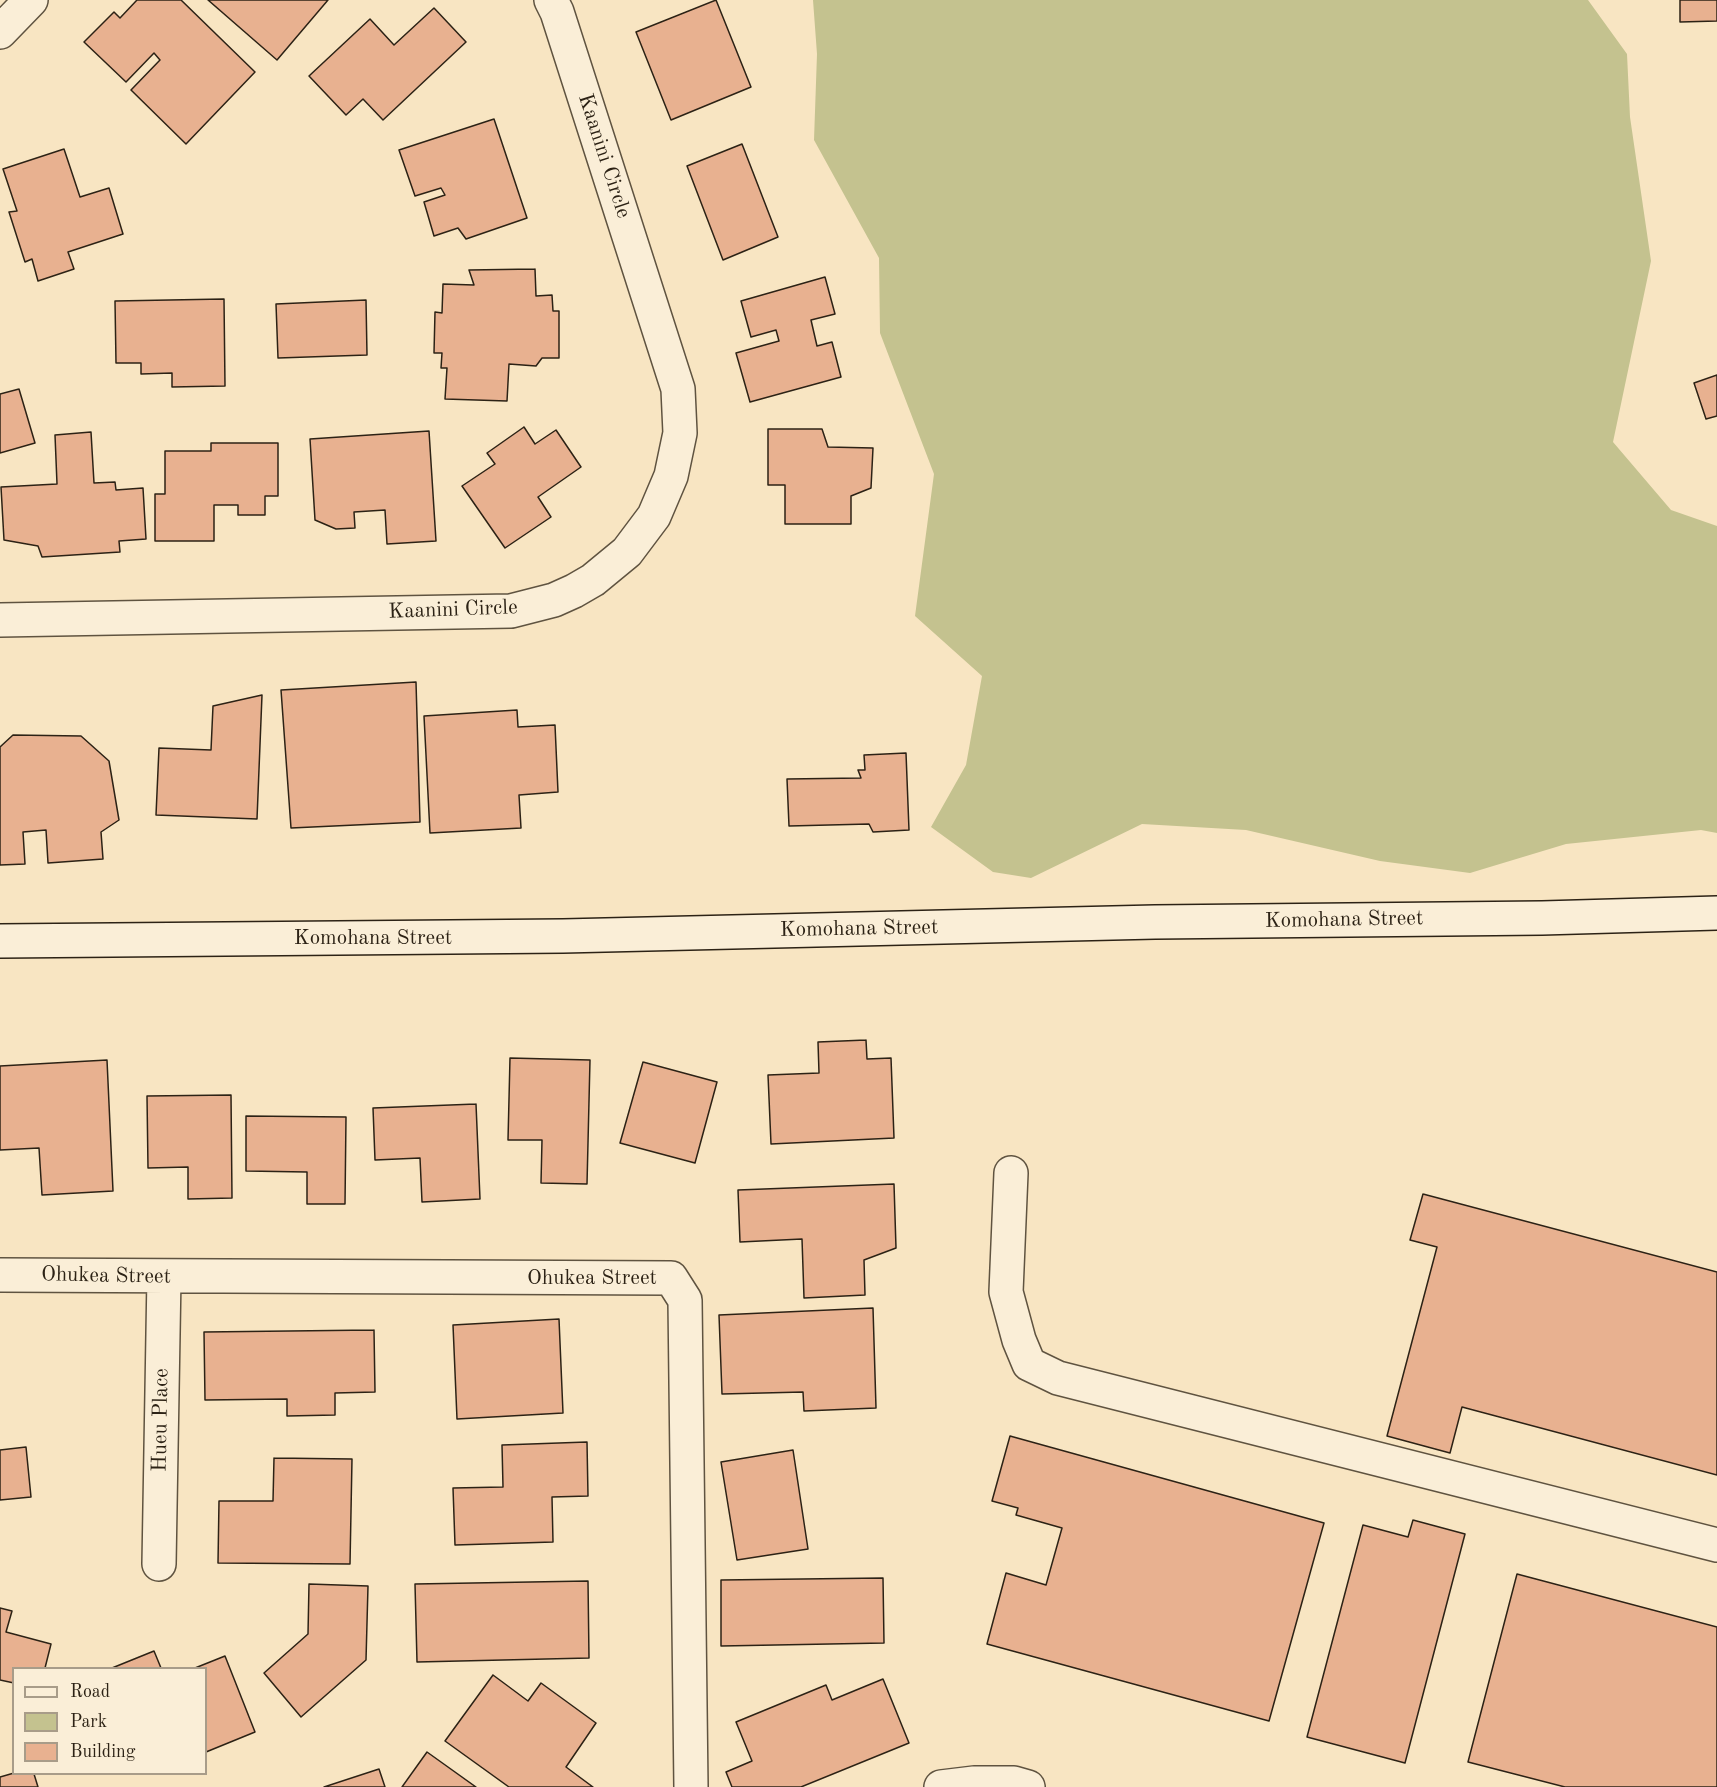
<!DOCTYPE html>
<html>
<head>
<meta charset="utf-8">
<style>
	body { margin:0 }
	#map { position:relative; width:1717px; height:1787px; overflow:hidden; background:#f8e5c2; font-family:"Old Standard TT",serif }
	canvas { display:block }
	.legend { position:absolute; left:12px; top:1667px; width:195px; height:108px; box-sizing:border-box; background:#faeed7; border:2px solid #a89c89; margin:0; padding:8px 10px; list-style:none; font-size:18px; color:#2c2215 }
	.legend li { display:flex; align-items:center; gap:12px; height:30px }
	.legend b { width:30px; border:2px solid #a89c89 }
</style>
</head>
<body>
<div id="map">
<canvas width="1717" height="1787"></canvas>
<ul class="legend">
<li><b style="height:8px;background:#faeed7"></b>Road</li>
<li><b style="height:16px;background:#c4c28f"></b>Park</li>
<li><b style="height:16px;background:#e8b190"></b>Building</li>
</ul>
</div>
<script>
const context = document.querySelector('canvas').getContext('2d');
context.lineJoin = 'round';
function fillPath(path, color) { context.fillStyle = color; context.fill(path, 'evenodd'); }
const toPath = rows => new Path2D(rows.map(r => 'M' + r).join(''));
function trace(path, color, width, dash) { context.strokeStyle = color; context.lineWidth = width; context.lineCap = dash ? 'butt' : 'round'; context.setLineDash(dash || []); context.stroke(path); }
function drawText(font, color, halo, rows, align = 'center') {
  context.font = font + ' "Old Standard TT",serif'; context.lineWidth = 5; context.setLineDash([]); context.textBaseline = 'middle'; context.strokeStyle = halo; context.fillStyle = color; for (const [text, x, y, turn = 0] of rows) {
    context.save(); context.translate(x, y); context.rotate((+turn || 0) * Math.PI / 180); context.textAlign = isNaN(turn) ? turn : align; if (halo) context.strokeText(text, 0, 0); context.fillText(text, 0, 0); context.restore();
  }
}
const green = toPath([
	[813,0,1588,0,1627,54,1630,117,1651,261,1613,442,1671,510,1717,526,1717,833,1701,830,1566,844,1470,873,1380,861,1246,830,1142,824,1031,878,993,872,931,827,966,765,982,676,915,616,934,474,880,333,879,258,814,140,817,54]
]);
const building = toPath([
	[137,0,181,0,255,72,186,144,131,90,160,60,154,53,126,82,84,42,114,12,120,18,137,0],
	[208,0,328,0,277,60,208,0],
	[716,0,751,87,671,120,636,32,716,0],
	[1680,0,1717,0,1717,21,1680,22,1680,0],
	[434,8,466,42,383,120,363,99,346,115,309,76,370,19,394,45,434,8],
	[494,119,527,218,466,239,458,228,434,236,424,202,445,195,441,188,415,196,399,150,494,119],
	[742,144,778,237,723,260,687,166,742,144],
	[64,149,80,197,109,188,123,234,68,252,74,269,38,281,32,259,25,262,9,212,17,211,3,169,64,149],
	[535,269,536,296,552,295,553,311,559,311,559,358,542,358,536,366,509,364,507,401,445,399,447,368,441,368,442,353,434,353,435,312,442,313,443,284,474,285,469,270,535,269],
	[825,277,835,314,811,320,817,346,832,342,841,377,750,402,736,353,779,341,776,330,751,337,741,301,825,277],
	[224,299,225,386,172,387,172,373,141,374,141,363,116,363,115,301,224,299],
	[366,300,367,355,278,358,276,304,366,300],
	[1717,375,1717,416,1706,419,1694,383,1717,375],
	[19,389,35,443,0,453,0,394,19,389],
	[524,427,535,444,556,430,581,467,538,497,551,517,505,548,462,486,495,464,487,453,524,427],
	[768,429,822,429,828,447,873,448,871,488,851,496,851,524,785,524,785,485,768,485,768,429],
	[429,431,436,541,387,544,385,510,354,512,355,528,336,529,315,520,310,439,429,431],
	[91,432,94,483,115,482,116,490,143,488,146,539,119,541,120,552,42,557,38,546,4,540,1,487,57,484,55,435,91,432],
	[211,443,278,443,278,496,265,496,265,515,238,515,238,505,214,505,214,541,155,541,155,494,165,494,165,451,211,451,211,443],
	[416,682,420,822,291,828,281,690,416,682],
	[262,695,257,819,156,815,159,748,211,750,213,706,262,695],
	[517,710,518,727,555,725,558,792,519,795,521,828,430,833,424,716,517,710],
	[13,735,81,736,109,761,119,820,101,832,103,859,48,863,46,830,23,832,25,864,0,865,0,747,13,735],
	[906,753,909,830,873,832,869,824,789,826,787,779,861,778,858,770,865,770,864,755,906,753],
	[866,1040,867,1059,891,1058,894,1138,771,1144,768,1075,819,1073,818,1042,866,1040],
	[510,1058,590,1060,587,1184,541,1183,542,1140,508,1140,510,1058],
	[107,1060,113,1191,42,1195,39,1148,0,1150,0,1066,107,1060],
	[643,1062,717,1082,695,1163,620,1143,643,1062],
	[231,1095,232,1198,188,1199,188,1167,148,1168,147,1096,231,1095],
	[476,1104,480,1199,422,1202,420,1158,375,1160,373,1108,476,1104],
	[246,1116,346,1117,345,1204,307,1204,307,1172,246,1171,246,1116],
	[894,1184,896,1248,864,1260,865,1295,804,1298,802,1239,740,1242,738,1190,894,1184],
	[1423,1194,1717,1272,1717,1475,1462,1407,1450,1453,1387,1436,1437,1247,1410,1240,1423,1194],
	[873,1308,876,1408,804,1411,803,1392,722,1394,719,1315,873,1308],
	[559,1319,563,1413,457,1419,453,1325,559,1319],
	[374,1330,375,1392,335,1393,335,1415,287,1416,287,1399,205,1400,204,1332,374,1330],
	[1010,1436,1324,1523,1269,1721,987,1644,1006,1573,1046,1585,1062,1528,1016,1515,1018,1508,992,1501,1010,1436],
	[587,1442,588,1496,552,1497,553,1542,455,1545,453,1488,503,1487,502,1445,587,1442],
	[26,1447,31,1497,0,1500,0,1450,26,1447],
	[793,1450,808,1549,737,1560,721,1462,793,1450],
	[274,1458,352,1459,350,1564,218,1563,219,1501,273,1501,274,1458],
	[1413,1520,1465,1534,1405,1763,1307,1737,1363,1525,1408,1537,1413,1520],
	[1517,1574,1717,1627,1717,1787,1565,1787,1468,1762,1517,1574],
	[883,1578,884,1643,721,1646,721,1580,883,1578],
	[588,1581,589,1658,417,1662,415,1584,588,1581],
	[309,1584,368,1586,366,1660,301,1717,264,1673,308,1634,309,1584],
	[0,1608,12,1611,6,1632,51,1644,45,1668,14,1668,14,1683,0,1680,0,1608],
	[154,1651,161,1668,112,1668,154,1651],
	[225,1656,255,1732,206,1752,206,1668,195,1668,225,1656],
	[493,1675,528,1701,541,1683,596,1723,566,1767,593,1787,509,1787,445,1741,493,1675],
	[883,1679,909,1743,801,1787,732,1787,726,1772,752,1761,736,1722,826,1685,832,1700,883,1679],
	[427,1752,476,1787,402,1787,427,1752],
	[379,1769,385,1787,324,1787,379,1769],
	[14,1773,34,1774,38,1787,0,1787,0,1777,14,1773]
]);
const minor = toPath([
	[0,32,31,0],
	[0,620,511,611,554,600,574,591,593,580,627,552,654,516,671,476,680,433,678,389,557,12,551,0],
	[1011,1173,1006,1292,1019,1340,1029,1364,1058,1378,1717,1545],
	[0,1275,671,1278,685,1300,691,1787],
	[159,1564,164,1276],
	[941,1787,974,1783,1014,1783,1028,1787]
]);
const secondary = toPath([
	[0,941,563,936,1155,922,1542,918,1717,913]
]);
const streetNames = [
	["Kaanini Circle",604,156,72],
	["Kaanini Circle",453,610,-2],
	["Komohana Street",1344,920,-1],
	["Komohana Street",859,929,-1],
	["Komohana Street",373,938],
	["Ohukea Street",106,1276,1],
	["Ohukea Street",592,1278],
	["Hueu Place",161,1420,-89]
];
fillPath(green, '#c4c28f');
fillPath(building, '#e8b190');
trace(building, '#2c2215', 1.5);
trace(minor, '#5f5340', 36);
trace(secondary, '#2c2215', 36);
trace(minor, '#faeed7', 33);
trace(secondary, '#faeed7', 33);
drawText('21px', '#2c2215', '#faeed7', streetNames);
</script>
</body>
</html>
